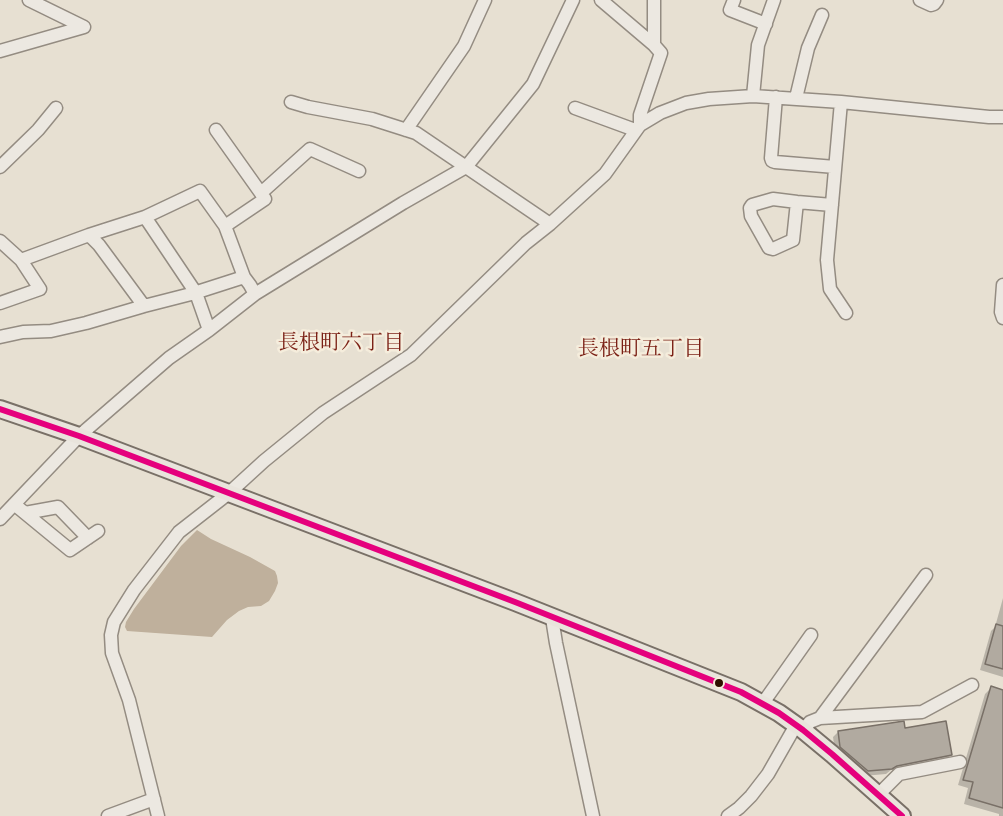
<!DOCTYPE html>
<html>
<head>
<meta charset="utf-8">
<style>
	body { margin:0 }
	canvas { display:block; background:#e7e0d2 }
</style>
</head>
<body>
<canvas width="1003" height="816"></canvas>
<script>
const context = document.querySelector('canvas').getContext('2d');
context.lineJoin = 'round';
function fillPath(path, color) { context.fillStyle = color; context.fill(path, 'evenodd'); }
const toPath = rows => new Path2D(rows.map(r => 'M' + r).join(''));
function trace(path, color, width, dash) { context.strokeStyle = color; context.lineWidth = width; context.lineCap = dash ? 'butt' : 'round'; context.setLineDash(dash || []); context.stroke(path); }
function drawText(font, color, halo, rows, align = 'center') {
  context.font = font + ' "IM FELL Double Pica","Noto Serif JP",serif'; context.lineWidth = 5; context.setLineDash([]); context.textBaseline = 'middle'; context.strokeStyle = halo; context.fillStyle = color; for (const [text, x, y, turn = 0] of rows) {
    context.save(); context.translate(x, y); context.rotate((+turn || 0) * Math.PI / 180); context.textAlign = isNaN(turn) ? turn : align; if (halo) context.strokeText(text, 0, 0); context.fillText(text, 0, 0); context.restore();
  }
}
const water = toPath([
	[197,530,211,539,250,557,275,571,277,576,278,583,275,591,269,601,261,606,248,607,239,611,227,620,212,637,127,631,125,627,126,622,134,609,181,546]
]);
const shadow = toPath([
	[1003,598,1003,677,980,670,991,631,995,627],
	[991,688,1003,691,1003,816,999,816,999,814,964,804,968,788,958,785,985,694],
	[904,730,951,755,946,760,891,770,886,774,863,776,835,752,833,737,838,732]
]);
const building = toPath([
	[996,624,1003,626,1003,669,985,664,996,624],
	[991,686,1003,690,1003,808,969,798,973,782,963,780,991,686],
	[904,721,905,728,946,721,952,755,897,766,892,769,868,771,840,747,838,731,904,721]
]);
const minor = toPath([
	[601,0,654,45,661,53,640,115,640,125],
	[654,0,654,45],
	[734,0,730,10,766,24],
	[920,0,931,5,934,4,937,0],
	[0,51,84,27,29,0],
	[753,96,758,45,774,0],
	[776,97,771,158,772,161,775,162,835,167],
	[796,98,808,48,822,15],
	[291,102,308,107,372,119,416,133,550,224],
	[841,102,827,260,830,289,846,313],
	[575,108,635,130],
	[216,130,265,199,225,226],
	[406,130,464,46,485,0],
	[0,167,38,130,56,108],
	[261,193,310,149,359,171],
	[797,202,793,240,773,249,769,248,751,216,750,208,752,205,773,199,797,202,832,205],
	[89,235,145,217],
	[0,241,21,260,89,235,99,245,144,306],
	[1003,285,1001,312,1003,318],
	[0,303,40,289,21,260],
	[209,330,196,293,145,217,200,191,225,226,244,277],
	[0,337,23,332,51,331,86,323,144,306,191,294,244,277,250,285,255,294],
	[14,504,70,550,98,531],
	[25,513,58,507,88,538],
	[0,519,79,436,169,358,209,330,255,294,403,203,466,167,533,84,573,0],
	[552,618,556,643,593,816],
	[763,703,811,635],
	[820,718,926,575],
	[803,730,810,722,820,718,922,712,972,685],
	[878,795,899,774,960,762],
	[108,816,154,799],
	[158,816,129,700,112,653,111,635,114,622,134,590,179,532,229,493,264,461,323,413,411,355,526,243,550,224,605,174,640,125,660,113,686,103,709,99,753,96,841,102,989,117,1003,117],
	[728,816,739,808,751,796,768,774,796,725]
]);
const major = toPath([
	[0,409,79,436,515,602,741,692,779,713,803,730,832,754,902,816]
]);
const bus1 = toPath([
	[0,409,79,436,515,602,741,692,779,713,803,730,832,754,902,816]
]);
const markers = [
	[719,683,5,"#2e1100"]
];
const neighbourhoodNames = [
	["長根町六丁目",341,344],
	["長根町五丁目",641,350]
];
fillPath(water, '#bfb09c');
fillPath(shadow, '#0003');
fillPath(building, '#b1aaa0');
trace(building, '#797067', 1.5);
trace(minor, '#948c82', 15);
trace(major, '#797067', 20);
trace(minor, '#ece8e1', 12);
trace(major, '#e9e4dc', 16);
trace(bus1, '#e5007d', 6);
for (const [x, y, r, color] of markers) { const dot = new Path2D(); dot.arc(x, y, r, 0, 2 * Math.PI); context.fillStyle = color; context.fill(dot); trace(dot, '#f5eddc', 2); }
drawText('21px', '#7a1f14', '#f5eddc', neighbourhoodNames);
</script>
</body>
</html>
